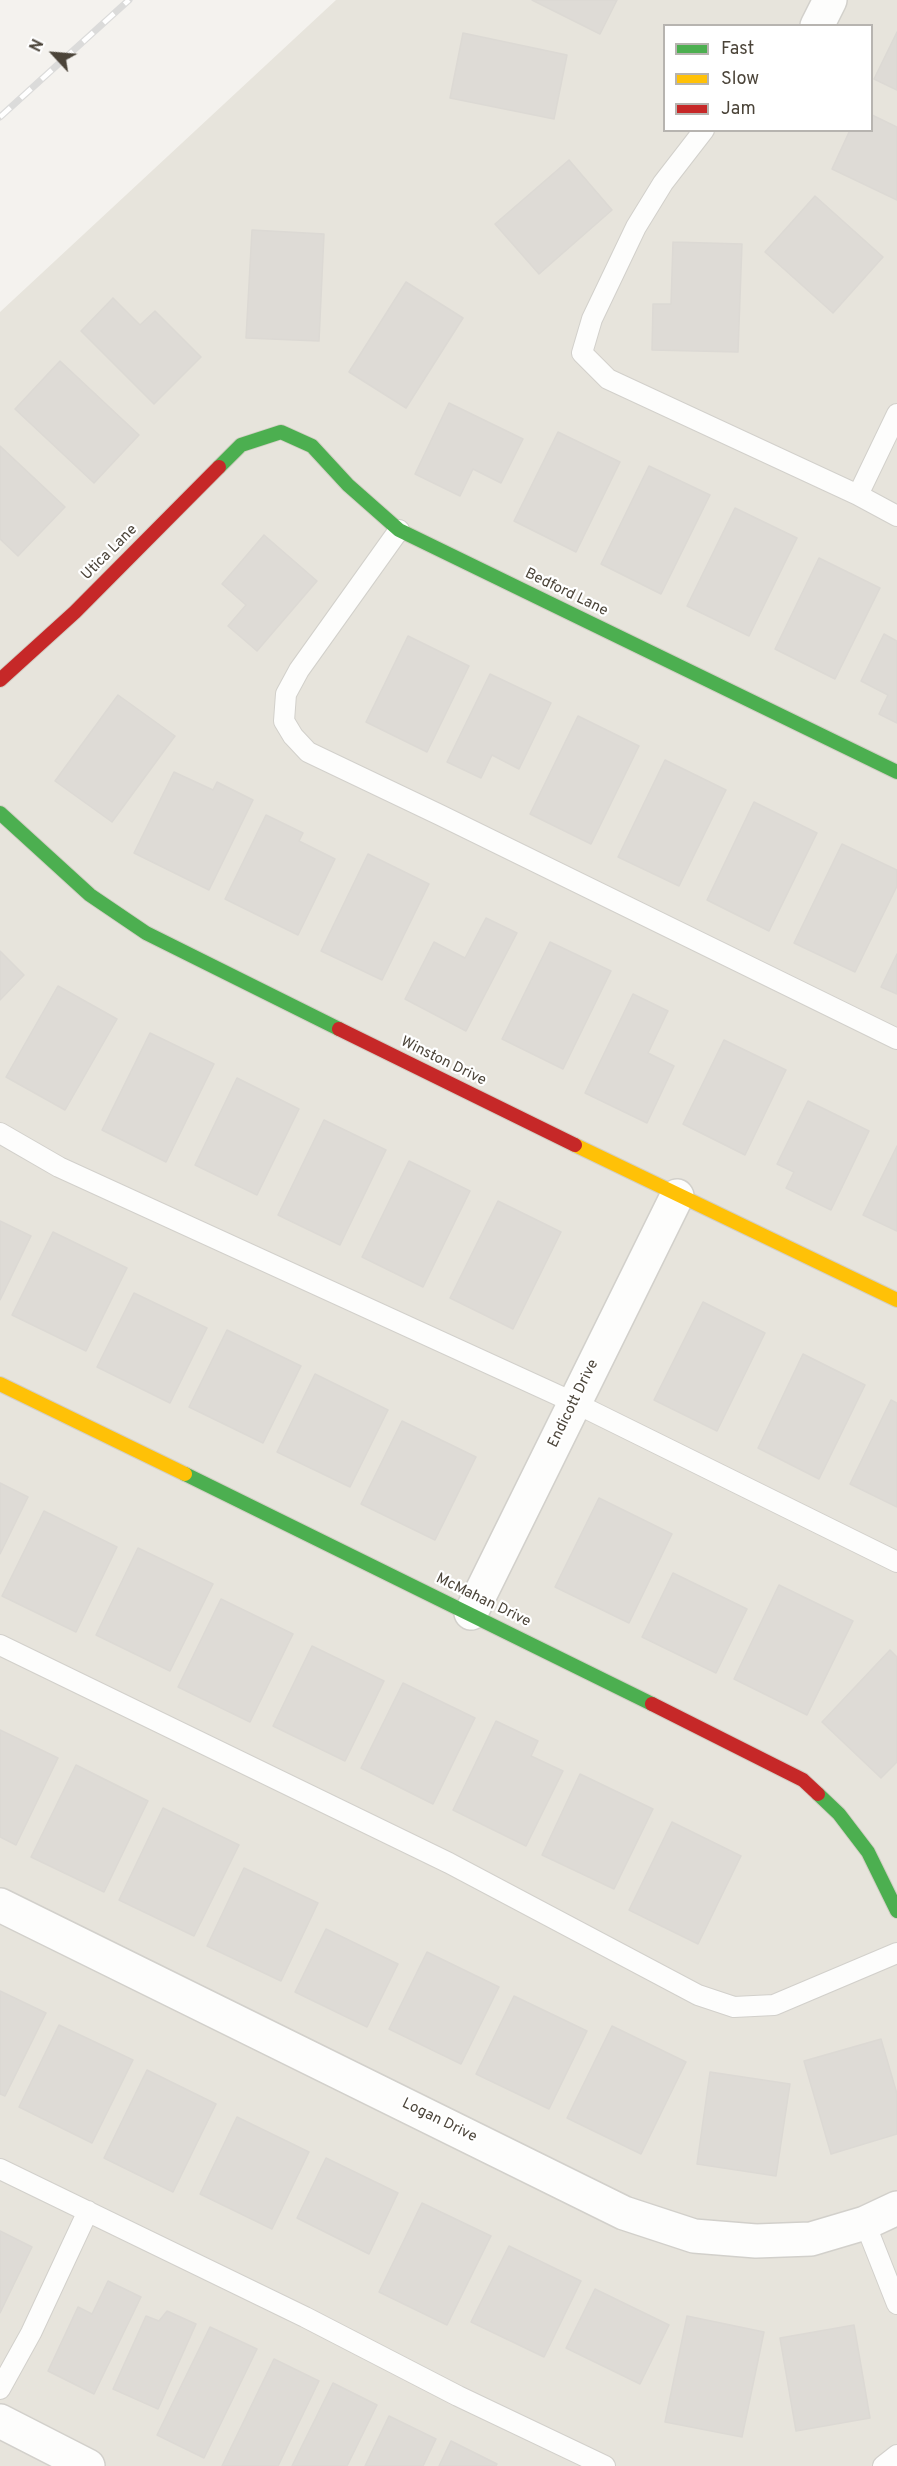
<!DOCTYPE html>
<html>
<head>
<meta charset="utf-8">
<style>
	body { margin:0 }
	#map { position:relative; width:897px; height:2466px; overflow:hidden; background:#f4f2ee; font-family:Overpass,sans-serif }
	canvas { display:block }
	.legend { position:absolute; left:663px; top:24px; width:210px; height:108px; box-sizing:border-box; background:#fff; border:2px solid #b7b4b0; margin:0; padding:8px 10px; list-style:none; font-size:18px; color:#4b4439 }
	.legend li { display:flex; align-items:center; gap:12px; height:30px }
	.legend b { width:30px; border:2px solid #b7b4b0 }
	.north { position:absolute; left:24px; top:24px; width:60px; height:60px; -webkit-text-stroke:4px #fff; paint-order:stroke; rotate:296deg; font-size:16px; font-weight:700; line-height:24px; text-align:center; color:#4b4439 }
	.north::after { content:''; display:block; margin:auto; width:21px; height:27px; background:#4b4439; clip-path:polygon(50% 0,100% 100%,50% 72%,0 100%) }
</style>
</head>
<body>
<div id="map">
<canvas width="897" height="2466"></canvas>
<ul class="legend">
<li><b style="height:8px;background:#4caf50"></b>Fast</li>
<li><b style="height:8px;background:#ffc107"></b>Slow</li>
<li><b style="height:8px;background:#c62828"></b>Jam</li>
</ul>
<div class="north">N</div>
</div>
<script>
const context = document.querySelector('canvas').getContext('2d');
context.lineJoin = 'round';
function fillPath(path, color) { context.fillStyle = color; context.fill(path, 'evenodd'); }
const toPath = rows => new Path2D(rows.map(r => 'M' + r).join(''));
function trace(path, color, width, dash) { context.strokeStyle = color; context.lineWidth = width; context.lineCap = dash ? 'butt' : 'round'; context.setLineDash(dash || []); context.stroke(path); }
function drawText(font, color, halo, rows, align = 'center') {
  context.font = font + ' Overpass,sans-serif'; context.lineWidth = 4.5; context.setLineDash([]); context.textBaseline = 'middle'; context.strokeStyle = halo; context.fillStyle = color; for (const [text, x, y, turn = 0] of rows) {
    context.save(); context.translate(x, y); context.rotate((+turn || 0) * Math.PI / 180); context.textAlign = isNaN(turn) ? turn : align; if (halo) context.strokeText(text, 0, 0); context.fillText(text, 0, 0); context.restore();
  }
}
const residential = toPath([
	[336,0,897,0,897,2466,0,2466,0,312],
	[664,26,872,26,872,130,664,130]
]);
const building = toPath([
	[532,0,617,0,600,34,532,0],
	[897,32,897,90,874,79,897,32],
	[463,33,567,55,554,119,450,98,463,33],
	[872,115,897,127,897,200,832,169,850,130,872,130,872,115],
	[569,160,612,210,539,274,495,224,569,160],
	[815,196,883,257,833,313,765,252,815,196],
	[252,230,324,234,319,341,246,338,252,230],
	[673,242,742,244,738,352,652,350,653,304,671,304,673,242],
	[406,282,463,318,406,408,349,372,406,282],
	[113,298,140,325,155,311,201,357,154,404,81,331,113,298],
	[60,361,139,435,94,483,15,409,60,361],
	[449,403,523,439,501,483,473,469,460,496,415,474,449,403],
	[558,432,620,462,576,552,514,521,558,432],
	[0,446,65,507,18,556,0,539,0,446],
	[649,466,710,495,661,594,601,564,649,466],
	[735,508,797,538,749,636,687,606,735,508],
	[264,535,317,581,257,651,228,626,246,605,222,584,264,535],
	[819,558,880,588,835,679,775,649,819,558],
	[884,634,897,641,897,723,879,714,888,695,861,681,884,634],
	[408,636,469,666,427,752,366,722,408,636],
	[490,674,551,703,519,769,492,755,481,778,447,762,490,674],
	[118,695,175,736,112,822,55,781,118,695],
	[578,716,639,746,591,844,530,814,578,716],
	[665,760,726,790,679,886,618,857,665,760],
	[174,772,213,790,217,782,253,800,209,890,134,853,174,772],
	[754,802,817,833,769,931,707,900,754,802],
	[266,815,303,833,299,841,335,859,298,935,225,899,266,815],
	[842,844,897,870,897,886,855,972,794,943,842,844],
	[368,854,429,884,382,980,321,951,368,854],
	[486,918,517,933,466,1031,405,999,434,942,465,958,486,918],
	[550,942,611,971,563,1069,502,1039,550,942],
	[0,951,24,975,0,1000,0,951],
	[897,954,897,994,881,987,897,954],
	[58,986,117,1019,65,1110,6,1077,58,986],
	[633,994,668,1011,648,1053,674,1066,647,1123,585,1093,633,994],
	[150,1033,214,1064,166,1162,102,1130,150,1033],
	[724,1040,786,1070,745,1155,683,1124,724,1040],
	[237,1078,299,1109,257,1195,195,1165,237,1078],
	[808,1101,869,1131,831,1210,786,1188,794,1172,777,1164,808,1101],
	[324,1120,386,1150,340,1245,278,1215,324,1120],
	[897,1146,897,1231,863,1215,897,1146],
	[409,1161,470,1191,423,1287,362,1257,409,1161],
	[498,1201,561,1232,513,1329,450,1298,498,1201],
	[0,1221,31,1236,0,1300,0,1221],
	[53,1232,127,1268,86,1351,12,1315,53,1232],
	[134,1293,207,1328,170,1403,97,1367,134,1293],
	[703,1302,765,1333,717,1431,654,1400,703,1302],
	[227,1330,301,1366,263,1443,189,1407,227,1330],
	[803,1354,865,1385,819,1479,758,1448,803,1354],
	[315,1374,388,1410,350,1487,277,1452,315,1374],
	[891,1400,897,1403,897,1507,850,1484,891,1400],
	[402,1421,476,1457,435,1540,361,1504,402,1421],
	[0,1483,28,1497,0,1554,0,1483],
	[599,1498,672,1534,629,1623,555,1587,599,1498],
	[44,1511,117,1547,76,1632,2,1596,44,1511],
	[138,1548,213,1584,170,1671,96,1635,138,1548],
	[673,1573,747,1609,716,1673,642,1637,673,1573],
	[779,1585,853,1621,807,1715,734,1679,779,1585],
	[221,1599,293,1634,250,1722,178,1687,221,1599],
	[312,1646,384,1681,345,1761,273,1726,312,1646],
	[890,1650,897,1657,897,1762,881,1778,822,1722,890,1650],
	[403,1683,475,1718,433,1804,361,1768,403,1683],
	[496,1721,538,1741,531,1756,563,1771,526,1846,453,1810,496,1721],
	[0,1730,58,1758,16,1845,0,1837,0,1730],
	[76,1765,148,1801,104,1892,31,1857,76,1765],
	[580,1774,653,1809,614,1889,542,1855,580,1774],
	[163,1808,239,1845,194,1936,119,1900,163,1808],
	[672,1822,741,1856,698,1944,629,1910,672,1822],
	[244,1868,318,1903,281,1981,207,1946,244,1868],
	[326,1929,398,1964,367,2027,295,1992,326,1929],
	[427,1952,499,1987,461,2064,389,2029,427,1952],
	[0,1991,46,2013,5,2096,0,2094,0,1991],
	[514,1996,587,2031,549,2109,476,2074,514,1996],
	[59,2025,133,2060,92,2143,19,2107,59,2025],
	[612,2026,686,2062,641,2154,567,2118,612,2026],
	[881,2039,897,2094,897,2134,831,2154,804,2061,881,2039],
	[147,2070,216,2104,173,2192,104,2158,147,2070],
	[710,2072,790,2084,776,2176,697,2164,710,2072],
	[237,2117,309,2152,272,2229,200,2194,237,2117],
	[326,2158,398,2193,369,2254,297,2218,326,2158],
	[422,2203,491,2236,447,2325,379,2292,422,2203],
	[0,2231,32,2247,0,2313,0,2231],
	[509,2246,581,2281,544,2357,471,2322,509,2246],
	[108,2281,141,2297,94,2394,48,2371,78,2307,92,2314,108,2281],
	[595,2289,669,2325,640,2384,566,2348,595,2289],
	[167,2311,196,2324,158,2409,113,2389,146,2316,159,2321,167,2311],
	[687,2316,764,2332,742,2437,665,2422,687,2316],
	[854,2325,870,2418,796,2431,780,2338,854,2325],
	[210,2327,257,2349,204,2458,157,2435,210,2327],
	[274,2359,319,2381,278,2466,222,2466,274,2359],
	[333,2383,377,2405,347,2466,292,2466,333,2383],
	[389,2416,436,2439,423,2466,365,2466,389,2416],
	[451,2441,497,2464,496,2466,439,2466,451,2441]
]);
const lane = toPath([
	[704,130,663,183,636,227,592,319,582,353,608,379,858,495,897,516],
	[858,495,897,414],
	[399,530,299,670,286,694,284,721,293,736,308,752,440,815,897,1039],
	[0,1133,59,1167,575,1403,897,1562],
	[0,1645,449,1863,698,1995,734,2007,774,2005,897,1953],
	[0,2169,305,2317,458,2396,605,2466],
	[865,2223,897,2304],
	[0,2389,31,2333,88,2211],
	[883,2466,897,2455]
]);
const street = toPath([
	[817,26,830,0],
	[471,1613,677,1196],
	[0,1905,624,2213,694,2236,756,2241,811,2239,865,2223,897,2208],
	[0,2421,88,2466]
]);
const fast = toPath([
	[219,467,241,445,281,432,312,446,348,485,399,530,897,772],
	[0,813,90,895,146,933,339,1029],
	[185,1474,652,1704],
	[818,1794,839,1814,868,1852,897,1911]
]);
const slow = toPath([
	[575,1145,897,1300],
	[0,1384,185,1474]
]);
const jam = toPath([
	[0,680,75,612,219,467],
	[339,1029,575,1145],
	[652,1704,803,1780,818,1794]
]);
const rail = toPath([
	[0,117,129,0]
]);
const streetNames = [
	["Utica Lane",110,553,-45],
	["Bedford Lane",566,593,26],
	["Winston Drive",443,1062,26],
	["Endicott Drive",574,1404,-64],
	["McMahan Drive",483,1601,26],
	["Logan Drive",439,2121,26]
];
fillPath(residential, '#e7e4dc');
fillPath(building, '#dedbd6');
trace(building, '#dcd9d4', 1.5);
trace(lane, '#d2d0cb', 22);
trace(street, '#d2d0cb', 36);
trace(fast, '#d3cfc5', 16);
trace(slow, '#d3cfc5', 16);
trace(jam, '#d3cfc5', 16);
trace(lane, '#fdfdfc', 20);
trace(street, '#fdfdfc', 33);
trace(fast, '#4caf50', 14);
trace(slow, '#ffc107', 14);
trace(jam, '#c62828', 14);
trace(rail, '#dbdbda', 7);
trace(rail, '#fff', 4.5, [14]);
drawText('15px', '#4b4439', '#fff', streetNames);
</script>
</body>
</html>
